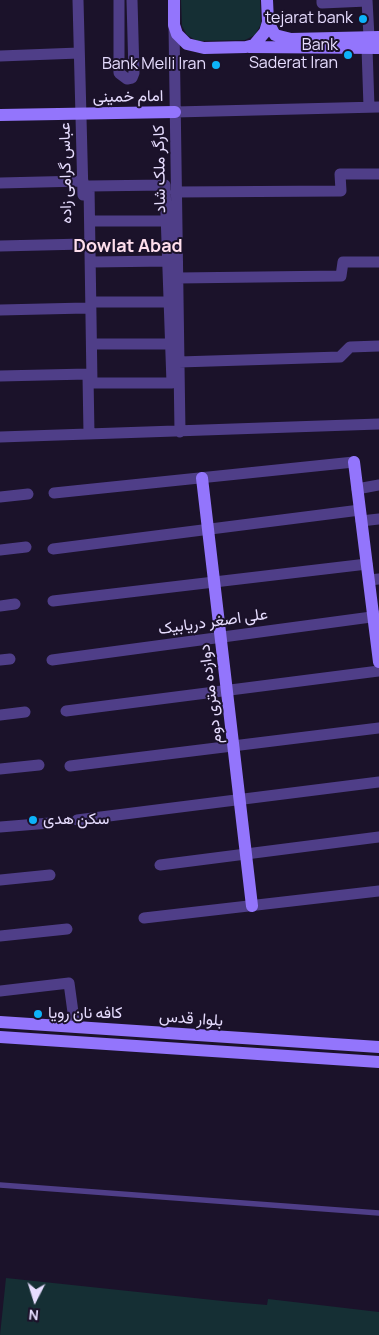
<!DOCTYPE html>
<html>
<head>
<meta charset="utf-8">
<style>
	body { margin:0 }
	#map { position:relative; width:379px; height:1335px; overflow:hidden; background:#1b122a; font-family:Manrope,sans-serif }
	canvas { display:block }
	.north { position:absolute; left:10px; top:1275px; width:50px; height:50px; -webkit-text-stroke:4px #1b122a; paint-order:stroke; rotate:185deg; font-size:14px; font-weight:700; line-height:20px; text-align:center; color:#e6dcfe }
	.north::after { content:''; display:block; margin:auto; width:18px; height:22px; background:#e6dcfe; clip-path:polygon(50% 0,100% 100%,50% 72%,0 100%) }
</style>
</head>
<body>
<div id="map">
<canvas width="379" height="1335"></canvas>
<div class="north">N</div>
</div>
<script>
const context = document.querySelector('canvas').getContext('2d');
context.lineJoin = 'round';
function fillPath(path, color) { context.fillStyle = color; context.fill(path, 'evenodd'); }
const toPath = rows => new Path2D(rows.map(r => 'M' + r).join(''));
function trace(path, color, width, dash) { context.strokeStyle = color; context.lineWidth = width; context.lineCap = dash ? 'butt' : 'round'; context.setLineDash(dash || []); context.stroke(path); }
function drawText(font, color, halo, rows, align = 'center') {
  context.font = font + ' Manrope,Vazirmatn,sans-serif'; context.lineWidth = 4; context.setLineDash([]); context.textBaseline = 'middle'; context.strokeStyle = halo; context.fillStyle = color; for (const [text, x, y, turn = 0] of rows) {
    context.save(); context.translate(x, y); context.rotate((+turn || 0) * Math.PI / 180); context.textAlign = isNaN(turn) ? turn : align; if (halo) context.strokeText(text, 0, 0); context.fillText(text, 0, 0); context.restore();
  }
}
const green = toPath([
	[181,0,260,0,261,24,255,35,245,40,197,41,187,35,182,26],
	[6,1278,232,1302,267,1305,268,1299,379,1312,379,1335,0,1335]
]);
const lane = toPath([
	[0,1185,379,1213]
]);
const street = toPath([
	[78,0,83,195],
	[119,0,119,73,127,79,132,78,134,73,132,0],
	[322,0,322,3,367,1],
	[367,0,369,37],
	[174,26,180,432],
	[367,48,369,107],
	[0,56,79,53],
	[175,112,379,107],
	[0,183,83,181],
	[165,185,172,383,92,383,89,186,165,185],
	[176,192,341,191,340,174,379,174],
	[90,221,167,221],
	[0,246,84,244],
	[91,262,169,261],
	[178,278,341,276,343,262,379,262],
	[91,302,170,302],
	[0,310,86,308],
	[92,344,171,344],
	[179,362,340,357,350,347,379,346],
	[0,376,88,374],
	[88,376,89,434],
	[0,437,379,424],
	[357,489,379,485],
	[54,493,354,462],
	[0,497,28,494],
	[361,521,379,519],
	[53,549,360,510],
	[0,550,26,547],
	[369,580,379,579],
	[53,601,367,564],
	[0,606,15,604],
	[0,660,10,659],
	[52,660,379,616],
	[66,711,379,671],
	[0,715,25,712],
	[70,766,379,728],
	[0,769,39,765],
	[77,820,379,782],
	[0,827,50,823],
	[160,865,379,837],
	[0,880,50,875],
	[144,918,379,891],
	[0,936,67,929],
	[0,991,69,983,75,1027]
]);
const secondary = toPath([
	[174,0,174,25,177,34,187,44,204,48,246,47,254,45,265,32,268,22,267,0],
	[268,22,275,35,291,39,379,37],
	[249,47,379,48],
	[0,115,175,112],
	[354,462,379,662],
	[202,478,252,906],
	[0,1022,379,1047],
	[0,1037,379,1062]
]);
const markers = [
	[363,19,5,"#0db3f9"],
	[348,55,5,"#0db3f9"],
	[216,65,5,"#0db3f9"],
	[33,820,5,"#0db3f9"],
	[38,1014,5,"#0db3f9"]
];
const poiNames = [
	["tejarat bank",353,19],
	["Bank",338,46],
	["Saderat Iran",338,64],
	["Bank Melli Iran",206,65],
	["سكن هدى",43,820,"left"],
	["کافه نان رویا",48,1014,"left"]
];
const streetNames = [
	["امام خمینی",128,97,-1],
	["کارگر ملک شاد",160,169,-91],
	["عباس گرامی زاده",66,173,-91],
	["علی اصغر دریابیک",213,622,-8],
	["دوازده متری دوم",211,694,-97],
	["بلوار قدس",191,1019,4]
];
const neighbourhoodNames = [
	["Dowlat Abad",128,247]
];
fillPath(green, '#152f34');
trace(lane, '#4f3e88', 5.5);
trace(street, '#4f3e88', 11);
trace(secondary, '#9375fc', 12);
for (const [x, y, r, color] of markers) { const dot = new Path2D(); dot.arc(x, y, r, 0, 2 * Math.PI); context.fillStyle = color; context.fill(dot); trace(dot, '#1b122a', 2); }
drawText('16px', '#e6dcfe', '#1b122a', poiNames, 'right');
drawText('16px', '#e6dcfe', '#1b122a', streetNames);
drawText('bold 18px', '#fedeec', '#1b122a', neighbourhoodNames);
</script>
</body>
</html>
